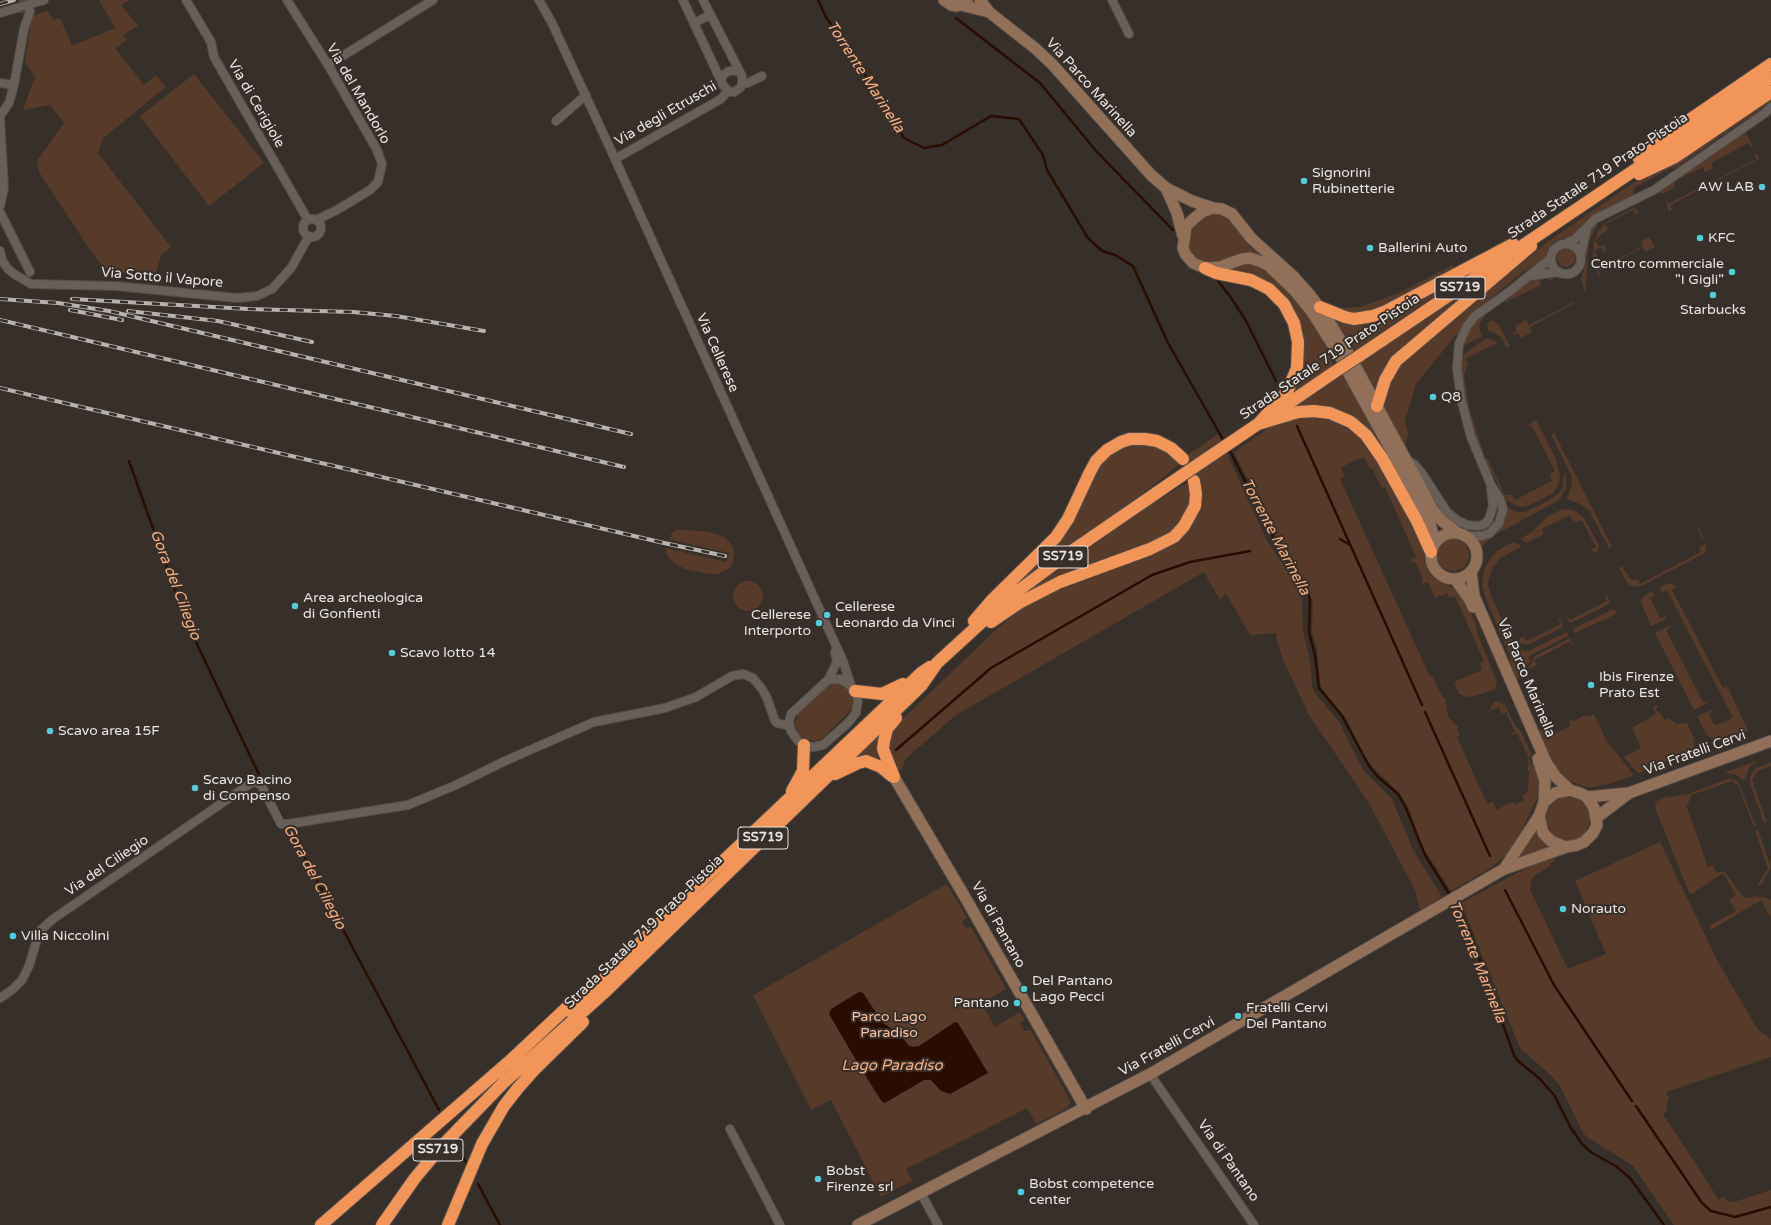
<!DOCTYPE html>
<html>
<head>
<meta charset="utf-8">
<style>
	body { margin:0 }
	canvas { display:block; background:#372f2a }
</style>
</head>
<body>
<canvas width="1771" height="1225"></canvas>
<script>
const context = document.querySelector('canvas').getContext('2d');
context.lineJoin = 'round';
function fillPath(path, color) { context.fillStyle = color; context.fill(path, 'evenodd'); }
const toPath = rows => new Path2D(rows.map(r => 'M' + r).join(''));
function trace(path, color, width, dash) { context.strokeStyle = color; context.lineWidth = width; context.lineCap = dash ? 'butt' : 'round'; context.setLineDash(dash || []); context.stroke(path); }
function drawText(font, color, halo, rows, align = 'center') {
  context.font = font + ' "Varela Round",sans-serif'; context.lineWidth = 4; context.setLineDash([]); context.textBaseline = 'middle'; context.strokeStyle = halo; context.fillStyle = color; for (const [text, x, y, turn = 0] of rows) {
    context.save(); context.translate(x, y); context.rotate((+turn || 0) * Math.PI / 180); context.textAlign = isNaN(turn) ? turn : align; if (halo) context.strokeText(text, 0, 0); context.fillText(text, 0, 0); context.restore();
  }
}
const green = toPath([
	[99,0,130,0,121,5,138,26,123,35,127,40,115,48,144,85,156,75,166,87,103,138,98,153,171,247,161,255,155,275,106,271,90,250,39,172,37,161,64,123,50,105,23,110,33,82,36,79,25,62,32,16,48,11,53,20,60,18,72,46,115,28],
	[194,74,264,163,209,206,140,116],
	[1771,96,1770,102,1751,118,1743,121,1674,169,1671,168,1635,187,1633,190,1634,194,1593,216,1570,238,1560,239,1553,243,1548,250,1545,257,1538,264,1524,271,1474,312,1462,326,1459,334,1456,335,1416,384,1405,421,1408,435,1405,447,1386,412,1385,406,1385,396,1393,369,1547,242,1624,189],
	[1743,132,1746,133,1753,146,1752,148,1748,143,1711,163,1713,168,1705,172,1703,167,1673,182,1675,187,1663,194,1660,193,1660,190],
	[1754,154,1757,154,1759,158,1757,160,1670,205,1672,210,1669,211,1668,210,1666,199,1668,204,1757,159],
	[1633,208,1637,209,1638,214,1636,215,1633,210,1605,224,1608,229,1595,240,1599,247,1604,245,1606,250,1604,252,1601,247,1594,251,1597,256,1593,258,1594,242,1598,232,1605,223],
	[1215,213,1226,217,1251,248,1265,258,1230,259,1209,264,1199,260,1192,253,1189,246,1191,229,1200,218],
	[1598,223,1589,242,1585,293,1581,279,1587,260,1585,249,1590,230],
	[1649,237,1655,247,1646,252,1643,247,1598,271,1601,276,1597,275,1598,263,1601,268,1643,246,1641,241],
	'1557 258a9 9 0 1 1 18 0a9 9 0 1 1-18 0Z',
	[1252,263,1267,269,1304,308,1322,336,1326,350,1334,365,1294,392,1301,330,1250,274,1228,270,1229,267],
	[1453,265,1455,269,1379,310,1349,315,1336,308,1360,307,1399,293],
	[1480,266,1353,351,1344,333,1340,330,1332,319,1349,322],
	[1547,275,1556,277,1549,281,1546,276,1539,279,1541,285,1504,303,1527,283],
	[1488,276,1389,361,1384,368,1376,392,1358,364],
	[1574,302,1575,303,1530,327,1532,332,1521,338,1518,333,1513,335,1512,334,1517,331,1515,326,1526,320,1529,325],
	[1488,311,1480,323,1479,328,1482,336,1462,347,1467,333,1475,321],
	[1493,320,1498,324,1510,346,1507,348,1500,336,1488,330,1487,323],
	[1486,339,1491,339,1497,343,1465,359,1468,364,1464,375,1470,411,1483,451,1482,452,1476,440,1469,417,1460,361,1466,352],
	[1343,374,1395,467,1394,468,1369,433,1298,407,1298,405],
	[1323,416,1356,430,1380,463,1425,548,1424,560,1429,572,1438,580,1458,591,1466,603,1475,622,1479,638,1497,682,1495,689,1478,695,1467,697,1459,694,1454,682,1482,670,1480,663,1484,661,1455,596,1449,598,1447,593,1435,598,1428,582,1423,584,1421,580,1423,579,1415,562,1412,563,1411,559,1416,557,1385,487,1382,488,1372,468,1370,469,1364,457,1341,467,1344,476,1340,479,1430,677,1432,676,1443,698,1445,698,1448,717,1459,728,1457,729,1460,736,1457,737,1487,804,1493,802,1496,810,1513,802,1514,805,1524,800,1522,796,1526,794,1528,789,1529,772,1527,767,1529,765,1527,759,1529,759,1531,764,1535,763,1538,773,1539,783,1537,798,1516,842,1502,859,1492,867,1451,891,1421,844,1408,807,1401,795,1372,766,1365,756,1346,718,1322,689,1320,681,1317,649,1312,632,1313,604,1308,586,1279,541,1234,452,1269,428,1288,419],
	[1536,420,1555,457,1560,476,1559,483,1553,493,1530,505,1520,507,1507,501,1485,461,1487,458,1505,495,1512,495,1515,500,1552,481,1550,474,1555,471,1532,426,1526,427],
	[1554,433,1612,547,1609,548,1590,512,1582,505,1568,499,1567,498,1572,485,1571,475,1551,434],
	[1218,434,1267,541,1300,588,1302,601,1303,631,1310,661,1312,686,1315,693,1339,722,1363,770,1392,799,1413,850,1442,897,1420,910,1415,890,1369,803,1309,715,1284,662,1276,638,1277,633,1250,635,1226,593,1220,600,1204,572,956,715,911,754,905,760,902,770,897,770,888,755,891,730,997,629,1030,601,1043,594,1173,543,1199,485,1193,467,1186,456],
	[1125,445,1157,445,1181,463,1141,495,1067,547,1007,592,1022,575,1106,456],
	[1566,474,1566,488,1559,500,1493,536,1481,547,1476,539,1501,525,1505,519,1506,507,1517,512,1526,512,1548,501,1559,493,1563,487,1564,475],
	[1190,481,1191,505,1183,520,1168,536,1019,598,1043,578,1137,513],
	[1568,509,1576,511,1584,518,1599,546,1598,551,1595,552,1591,550,1596,547,1582,520,1577,522,1572,520,1570,515,1542,529,1544,534,1527,543,1521,539,1533,531,1548,516,1561,510],
	[1699,528,1706,546,1706,551,1705,553,1643,585,1634,587,1628,584,1619,568,1622,566,1630,579,1633,580,1637,579,1640,584,1701,552,1699,547,1705,544,1697,529],
	[677,529,709,532,725,537,732,545,734,551,733,563,730,568,718,574,709,574,685,569,676,564,668,557,665,548,726,562,729,553,669,539,672,533],
	'1437 555a16 16 0 1 1 32 0a16 16 0 1 1-32 0Z',
	[1511,543,1516,543,1522,546,1499,559,1491,571,1488,584,1491,596,1513,643,1519,650,1528,651,1567,632,1568,636,1529,656,1530,662,1521,671,1517,683,1514,678,1509,654,1486,599,1482,585,1484,570,1490,559,1497,551],
	'733 596a15 15 0 1 1 30 0a15 15 0 1 1-30 0Z',
	[1670,583,1677,587,1672,590,1723,688,1727,686,1748,730,1748,731,1719,741,1713,740,1706,734,1697,716,1712,710,1713,711,1709,714,1714,725,1717,725,1733,718,1667,590,1662,592,1659,587],
	[1652,591,1654,596,1650,598,1660,618,1665,616,1666,618,1665,620,1651,626,1641,602,1643,597],
	[1605,595,1607,595,1610,602,1609,604,1571,623,1569,622,1566,614,1570,620,1607,601],
	[1614,609,1616,614,1575,633,1573,629],
	[1558,618,1560,618,1563,625,1561,628,1529,644,1523,644,1519,642,1519,639,1523,636,1526,641,1561,624],
	[1669,626,1671,627,1666,630,1703,702,1708,701,1707,703,1694,710,1655,633],
	[1570,638,1573,646,1569,642,1534,660,1537,665,1528,669,1535,656],
	[835,683,843,685,849,690,853,701,852,709,824,737,816,741,804,739,798,733,795,725,798,713,827,686],
	[1496,701,1505,705,1514,724,1522,733,1534,761,1530,756,1523,758,1528,756,1517,733,1512,735,1511,733,1515,732,1506,712,1502,714,1499,707,1481,715,1490,710,1494,702],
	[1657,705,1658,707,1656,709,1658,713,1660,712,1664,720,1669,718,1677,724,1687,723,1694,739,1694,746,1690,752,1685,755,1638,773,1624,757,1641,748,1632,728,1656,714,1653,707],
	[1594,714,1606,740,1633,774,1632,776,1612,783,1594,787,1586,787,1567,780,1556,769,1540,736,1540,729,1545,733,1551,733,1552,735,1571,726,1569,721,1570,720,1575,721,1583,716,1590,716],
	[879,734,880,735,883,761,856,759,855,757],
	[1759,760,1749,767,1745,779,1743,780,1735,774,1724,773],
	[1771,762,1771,766,1758,771,1752,780,1767,822,1764,823,1751,786,1750,777,1755,769],
	[1728,779,1736,780,1739,784,1756,826,1754,827,1738,785,1732,781,1691,795,1688,804,1686,805,1708,867,1713,865,1716,872,1725,872,1743,897,1749,898,1758,896,1759,898,1765,897,1771,900,1771,919,1761,900,1711,930,1709,926,1736,911,1729,900,1736,895,1723,873,1692,894,1689,893,1656,810,1655,805,1657,801,1663,798,1688,794],
	'1544 818a23 23 0 1 1 46 0a23 23 0 1 1-46 0Z',
	[1758,830,1771,867,1763,882,1759,886,1758,884,1768,868,1755,831],
	[1535,831,1548,847,1515,864,1519,855],
	[1660,842,1717,960,1758,1030,1771,1039,1771,1057,1666,1092,1669,1099,1666,1105,1667,1111,1663,1114,1719,1200,1723,1197,1727,1201,1734,1202,1771,1190,1771,1225,1674,1225,1633,1166,1586,1136,1582,1131,1560,1086,1553,1077,1520,1048,1461,903,1517,873,1552,856,1555,861,1550,863,1551,865,1534,876,1531,880,1530,890,1568,969,1606,954,1575,881],
	[947,884,967,918,962,922,965,928,971,927,1006,989,981,1003,995,1027,1020,1012,1024,1020,1020,1023,1024,1031,1031,1030,1071,1102,1066,1109,1036,1124,1027,1108,906,1169,912,1181,881,1197,831,1100,811,1110,753,995]
]);
const water = toPath([
	[859,992,863,993,883,1023,901,1035,908,1045,913,1047,919,1046,955,1022,958,1023,988,1073,950,1094,941,1091,931,1080,924,1080,885,1103,882,1102,860,1067,829,1014,831,1009]
]);
const stream = toPath([
	[818,0,826,17,852,54,904,138,924,148,942,145,991,116,1019,119,1043,155,1047,170,1088,238,1102,251,1115,255,1133,266,1168,343,1225,443],
	[956,18,1040,83,1097,152,1173,230],
	[1218,281,1232,299,1246,321,1276,381],
	[1297,426,1422,705],
	[1229,449,1275,541,1305,587,1310,599,1309,632,1315,655,1319,688,1342,716,1369,766,1378,777,1398,794,1406,808,1425,855,1451,897],
	[129,461,186,621,263,783],
	[1340,539,1350,545],
	[1425,712,1490,856],
	[896,750,991,668,1152,575,1190,562,1250,551],
	[274,802,285,822],
	[288,826,439,1110],
	[1505,890,1554,985,1632,1101],
	[1454,901,1459,907,1471,935,1514,1055,1518,1061,1540,1079,1554,1095,1571,1128,1582,1144,1592,1153,1616,1166,1630,1178,1664,1225],
	[1636,1106,1702,1203,1711,1211,1735,1217,1771,1207],
	[455,1141,468,1166],
	[478,1184,500,1225]
]);
const streetTunnel = toPath([
	[23,0,23,13]
]);
const street = toPath([
	[186,0,211,42,214,57,308,220],
	[287,0,328,65,377,150,382,164,378,182,370,190,337,210,316,220],
	[539,0,552,23,615,159,843,661,851,686],
	[683,0,723,85,728,91,734,92,740,88,742,85,742,76,703,0],
	[1112,0,1129,34],
	[0,13,44,0],
	[694,23,710,15],
	[328,65,433,0],
	[721,80,723,75,729,71,738,71],
	[743,82,748,83,762,76],
	[0,83,14,85],
	[0,116,9,103,14,85,24,29,30,11],
	[0,118,4,188,0,206],
	[556,121,586,95],
	[615,159,721,99,728,91],
	[0,212,30,272],
	'303 228a9 9 0 1 1 18 0a9 9 0 1 1-18 0Z',
	[1567,243,1575,239,1595,219,1654,190,1765,113,1771,107],
	'1551 259a15 15 0 1 1 30 0a15 15 0 1 1-30 0Z',
	[0,251,2,260,7,268,14,274,31,284,116,286,237,298,257,296,272,289,291,268,309,236],
	[1581,254,1587,228],
	[1530,276,1558,272],
	[1406,459,1415,465,1421,472,1447,512,1457,520,1467,525,1479,526,1485,524,1489,519,1493,506,1491,488],
	[1466,536,1482,536,1490,533,1499,523,1503,509,1500,499,1491,485,1471,437,1461,399,1457,368,1459,344,1467,326,1475,316,1509,292,1551,258],
	[828,680,840,679,851,686,855,691,858,700,856,713,848,723,823,745,813,747,804,745,798,741,791,731,789,722,791,714,828,680,837,662,835,652],
	[0,998,12,990,22,980,29,966,38,936,41,930,53,919,254,781,261,785,281,824,288,824,408,805,456,785,505,761,594,722,665,708,696,697,732,676,743,674,753,678,762,689,767,698,775,721,777,723,790,726],
	[1150,1074,1254,1225],
	[730,1129,780,1225],
	[921,1193,938,1225]
]);
const secondary = toPath([
	[944,0,951,5,956,6,967,2],
	[980,0,989,12,1036,49,1052,64,1151,175,1166,188,1192,201,1213,208],
	[961,5,989,12],
	[1166,188,1177,213,1183,236],
	[1341,358,1312,312,1294,290,1268,265,1262,262,1250,258,1242,259,1220,267,1205,268,1193,263,1186,255,1183,248,1186,227,1190,222,1202,212,1213,208,1222,209,1232,214,1251,238,1293,276,1310,295,1327,318,1348,353],
	[1356,367,1433,510,1442,521,1458,533],
	[1348,372,1429,519,1435,543],
	'1431 556a23 23 0 1 1 46 0a23 23 0 1 1-46 0Z',
	[1471,571,1474,596,1546,762,1556,777,1570,790],
	[1455,579,1470,600,1473,607],
	[1538,759,1545,781,1544,802],
	[894,777,962,892,1086,1109],
	[1629,793,1771,741],
	[1587,797,1629,793,1596,818],
	[1504,869,1539,816,1544,802,1555,793,1570,790,1582,794,1587,797,1594,808,1597,825,1593,833,1584,842,1577,845,1566,847,1551,841,1543,833,1539,816],
	[858,1225,1150,1074,1504,869,1566,847]
]);
const highway = toPath([
	[1639,159,1666,136,1771,64],
	[1639,174,1675,157,1771,92],
	[1205,268,1216,273,1251,280,1269,289,1284,304,1294,323,1298,342,1297,368,1287,392,1259,423],
	[1320,307,1345,317,1354,319,1373,316,1386,311,1513,244],
	[1359,356,1771,78],
	[1377,406,1385,380,1396,361,1531,246],
	[1276,412,1333,373],
	[1258,424,1298,412,1314,411,1330,413,1351,422,1366,435,1382,458,1417,521,1431,552],
	[974,621,992,600,1056,537,1068,519,1090,472,1096,461,1107,450,1121,442,1130,439,1145,439,1157,441,1171,448,1183,459],
	[991,622,1019,603,1060,582,1150,549,1174,537,1184,526,1195,506,1196,494,1194,481],
	[855,691,882,694,903,684],
	[835,774,858,763,866,761,881,767,892,776],
	[894,777,883,749,884,741,887,729,896,718],
	[792,791,803,771,804,745],
	[571,1012,702,881,921,673,930,667],
	[502,1084,606,991,921,686,937,663,1007,599,1069,553,1181,476],
	[321,1225,512,1059,576,999],
	[382,1225,415,1178,441,1147,507,1079],
	[448,1225,482,1144,504,1106,518,1088,534,1070,583,1022]
]);
const rail = toPath([
	[0,4,14,0],
	[0,299,58,303,109,311,631,434],
	[72,299,249,309,353,312,396,316,484,331],
	[70,310,122,320],
	[128,311,218,321,312,342],
	[0,320,624,467],
	[0,388,664,543,725,556]
]);
const highwayBridge = toPath([
	[1333,373,1359,356],
	[1181,476,1258,424]
]);
const markers = [
	[1304,181,4,"#52ccd6"],
	[1762,187,4,"#52ccd6"],
	[1700,238,4,"#52ccd6"],
	[1370,248,4,"#52ccd6"],
	[1732,272,4,"#52ccd6"],
	[1713,295,4,"#52ccd6"],
	[1433,397,4,"#52ccd6"],
	[295,606,4,"#52ccd6"],
	[827,615,4,"#52ccd6"],
	[819,623,4,"#52ccd6"],
	[392,653,4,"#52ccd6"],
	[1591,685,4,"#52ccd6"],
	[50,731,4,"#52ccd6"],
	[195,788,4,"#52ccd6"],
	[1563,909,4,"#52ccd6"],
	[13,936,4,"#52ccd6"],
	[1024,989,4,"#52ccd6"],
	[1017,1003,4,"#52ccd6"],
	[1238,1016,4,"#52ccd6"],
	[818,1179,4,"#52ccd6"],
	[1021,1192,4,"#52ccd6"]
];
const shields = [
	[1460,288,50],
	[1063,557,50],
	[763,838,50],
	[438,1150,50]
];
const shieldNames = [
	["SS719",1460,288],
	["SS719",1063,557],
	["SS719",763,838],
	["SS719",438,1150]
];
const streetNames = [
	["Via Parco Marinella",1091,88,48],
	["Via del Mandorlo",358,94,60],
	["Via di Cerigiole",256,104,60],
	["Via degli Etruschi",666,114,-30],
	["Strada Statale 719 Prato-Pistoia",1598,176,-34],
	["Via Sotto il Vapore",162,278,5],
	["Via Cellerese",717,353,66],
	["Strada Statale 719 Prato-Pistoia",1330,357,-34],
	["Via Parco Marinella",1526,678,67],
	["Via Fratelli Cervi",1695,753,-20],
	["Via del Ciliegio",107,866,-34],
	["Via di Pantano",998,925,61],
	["Strada Statale 719 Prato-Pistoia",644,932,-44],
	["Via Fratelli Cervi",1167,1047,-29],
	["Via di Pantano",1228,1161,55]
];
const poiNames = [
	["Signorini",1312,173],
	["Rubinetterie",1312,189],
	["AW LAB",1754,187,"right"],
	["KFC",1708,238],
	["Ballerini Auto",1378,248],
	["Centro commerciale",1724,264,"right"],
	["\"I Gigli\"",1724,280,"right"],
	["Starbucks",1713,310,"center"],
	["Q8",1441,397],
	["Area archeologica",303,598],
	["di Gonfienti",303,614],
	["Cellerese",835,607],
	["Leonardo da Vinci",835,623],
	["Cellerese",811,615,"right"],
	["Interporto",811,631,"right"],
	["Scavo lotto 14",400,653],
	["Ibis Firenze",1599,677],
	["Prato Est",1599,693],
	["Scavo area 15F",58,731],
	["Scavo Bacino",203,780],
	["di Compenso",203,796],
	["Norauto",1571,909],
	["Villa Niccolini",21,936],
	["Del Pantano",1032,981],
	["Lago Pecci",1032,997],
	["Pantano",1009,1003,"right"],
	["Fratelli Cervi",1246,1008],
	["Del Pantano",1246,1024],
	["Bobst",826,1171],
	["Firenze srl",826,1187],
	["Bobst competence",1029,1184],
	["center",1029,1200]
];
const parkNames = [
	["Parco Lago",889,1017],
	["Paradiso",889,1033]
];
const waterNames = [
	["Torrente Marinella",865,77,57],
	["Torrente Marinella",1275,537,62],
	["Gora del Ciliegio",175,585,69],
	["Gora del Ciliegio",314,877,62],
	["Torrente Marinella",1477,962,68],
	["Lago Paradiso",892,1066]
];
fillPath(green, '#573b2a');
fillPath(water, '#290d00');
trace(stream, '#290d00', 2.5);
trace(streetTunnel, '#524a45', 8, [8, 4]);
trace(street, '#534c49', 10);
trace(secondary, '#534c49', 13);
trace(highway, '#534c49', 14);
trace(street, '#685f59', 8);
trace(secondary, '#917059', 11);
trace(highway, '#f19658', 12);
trace(rail, '#b8b2ae', 4);
trace(rail, '#372f2a', 2.5, [8]);
trace(highwayBridge, '#534c49', 14, []);
trace(highwayBridge, '#f19658', 12);
for (const [x, y, r, color] of markers) { const dot = new Path2D(); dot.arc(x, y, r, 0, 2 * Math.PI); context.fillStyle = color; context.fill(dot); trace(dot, '#372f2a', 1.5); }
for (const [x, y, w] of shields) { const box = new Path2D(); box.roundRect(x - w / 2, y - 11, w, 22, 3); context.fillStyle = '#372f2a'; context.fill(box); trace(box, '#e9e4e1', 1); }
drawText('bold 13px', '#e9e4e1', null, shieldNames);
drawText('14px', '#e9e4e1', '#372f2a', streetNames);
drawText('14px', '#e9e4e1', '#372f2a', poiNames, 'left');
drawText('14px', '#fac19e', '#372f2a', parkNames);
drawText('italic 15px', '#f5af82', '#372f2a', waterNames);
</script>
</body>
</html>
